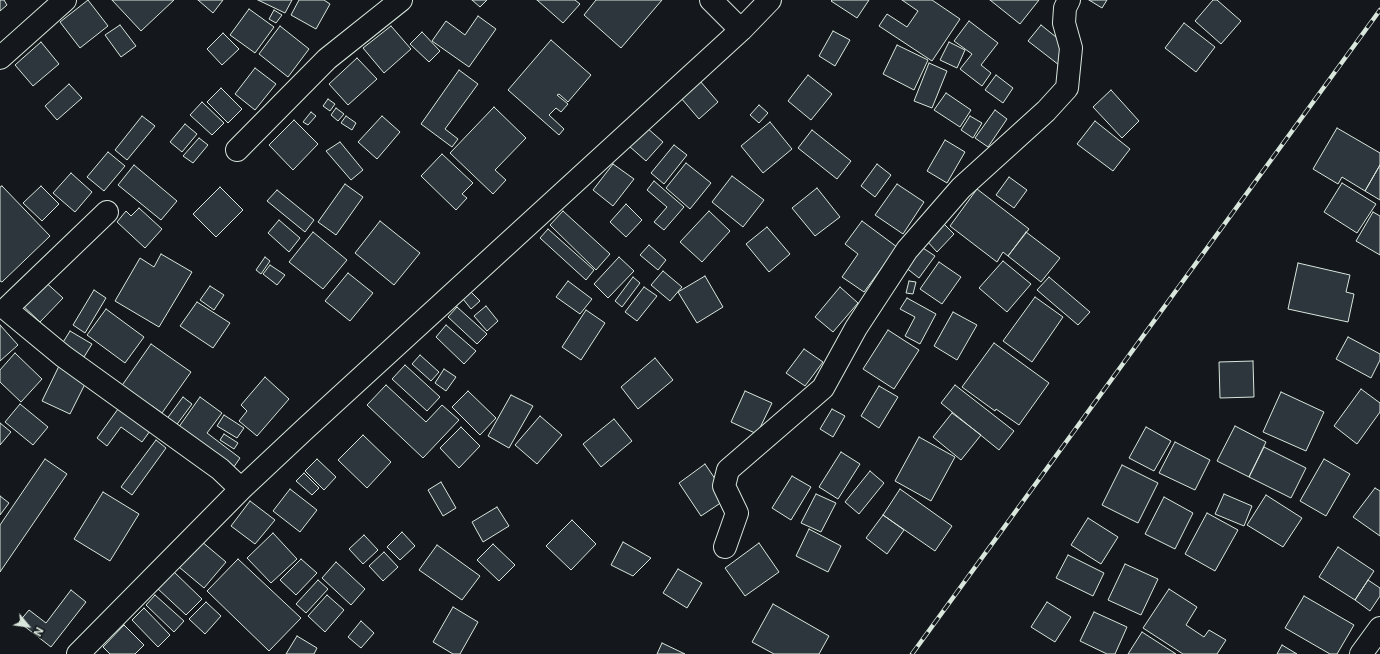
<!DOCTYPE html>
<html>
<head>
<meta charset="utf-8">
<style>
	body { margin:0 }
	#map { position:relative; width:1380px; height:654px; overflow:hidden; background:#14181c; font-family:Inter,sans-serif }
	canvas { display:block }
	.north { position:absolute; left:8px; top:606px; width:40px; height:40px; -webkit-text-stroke:3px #14181c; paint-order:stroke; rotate:119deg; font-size:11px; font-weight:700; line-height:16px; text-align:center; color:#d8e6dc }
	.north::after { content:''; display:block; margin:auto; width:14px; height:18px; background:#d8e6dc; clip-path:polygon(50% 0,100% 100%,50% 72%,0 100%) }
</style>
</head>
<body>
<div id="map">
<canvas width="1380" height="654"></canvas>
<div class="north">N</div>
</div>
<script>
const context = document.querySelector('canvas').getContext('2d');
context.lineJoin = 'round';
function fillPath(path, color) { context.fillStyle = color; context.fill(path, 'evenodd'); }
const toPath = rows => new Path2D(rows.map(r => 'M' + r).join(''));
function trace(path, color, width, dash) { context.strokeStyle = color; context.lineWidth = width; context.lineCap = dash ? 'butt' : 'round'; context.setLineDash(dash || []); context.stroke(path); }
const building = toPath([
	[0,0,4,0,7,5,0,11,0,0],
	[88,0,108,26,80,48,60,22,88,0],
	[112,0,174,0,141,31,112,0],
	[198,0,223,0,213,13,198,0],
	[258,0,292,0,285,13,258,0],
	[299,0,324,0,330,4,316,29,291,15,299,0],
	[472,0,487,0,480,7,472,0],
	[537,0,575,0,580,4,563,23,537,0],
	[596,0,662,0,621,48,584,15,596,0],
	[832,0,869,0,857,18,831,1,832,0],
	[902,0,932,0,960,19,932,61,879,26,887,14,907,27,918,11,902,0],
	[990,0,1039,0,1020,24,990,0],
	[1089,0,1107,0,1102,8,1089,0],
	[1213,0,1217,0,1241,21,1221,44,1195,21,1213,0],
	[249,9,274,27,255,53,230,35,249,9],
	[274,10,282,15,276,23,269,19,274,10],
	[478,16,496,29,469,67,432,41,446,21,465,35,478,16],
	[969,21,998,43,981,65,991,73,982,86,960,69,972,54,954,41,969,21],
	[1184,23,1215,47,1196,72,1165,48,1184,23],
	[120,25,136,46,121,57,105,35,120,25],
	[1041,25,1071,49,1059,65,1028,41,1041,25],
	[280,26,309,49,288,77,259,54,280,26],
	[391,26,411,49,384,73,363,48,391,26],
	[833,31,850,40,835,66,819,56,833,31],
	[422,32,440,51,429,62,410,44,422,32],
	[223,33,239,49,222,65,207,49,223,33],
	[551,40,591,75,568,102,559,94,557,95,568,104,561,112,556,108,549,115,564,129,559,135,508,90,551,40],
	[41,42,59,64,33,86,15,65,41,42],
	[949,42,965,50,957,68,940,60,949,42],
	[897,45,928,60,914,90,883,74,897,45],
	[357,58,377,79,348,105,329,84,357,58],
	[929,63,947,71,932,108,914,101,929,63],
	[255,68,276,84,255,110,235,94,255,68],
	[459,70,478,84,445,129,458,139,452,147,421,124,459,70],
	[808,75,832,94,811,120,788,101,808,75],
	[996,75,1013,88,1003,103,985,90,996,75],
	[700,81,718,102,699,119,681,98,700,81],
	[69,84,82,98,57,120,45,106,69,84],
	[221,88,242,109,228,123,207,102,221,88],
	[1111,90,1139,121,1122,138,1093,107,1111,90],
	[946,93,971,110,960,127,934,110,946,93],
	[328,99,335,104,330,111,323,106,328,99],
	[202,102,224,123,212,135,190,115,202,102],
	[759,105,768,113,759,123,750,115,759,105],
	[494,107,526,138,495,170,506,180,493,194,450,153,494,107],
	[336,108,344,114,338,121,331,115,336,108],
	[995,110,1007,119,988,147,975,138,995,110],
	[311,112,316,116,308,125,303,122,311,112],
	[142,116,155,126,127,160,115,150,142,116],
	[346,116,356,123,352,130,341,123,346,116],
	[382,116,400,132,377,159,358,142,382,116],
	[970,116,982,123,973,138,961,130,970,116],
	[294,120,318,144,293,170,269,145,294,120],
	[1095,121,1130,149,1113,171,1077,144,1095,121],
	[770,122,792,149,763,173,741,146,770,122],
	[185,124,197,134,182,152,170,142,185,124],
	[646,127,663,142,646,161,629,146,646,127],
	[1337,128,1380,153,1380,165,1365,191,1342,177,1338,184,1313,169,1337,128],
	[812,130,851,161,837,179,798,148,812,130],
	[199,138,208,145,193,163,183,156,199,138],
	[945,140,965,152,947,183,927,171,945,140],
	[340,142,363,170,351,180,326,151,340,142],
	[674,145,687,155,664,184,651,173,674,145],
	[108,152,125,166,104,191,87,177,108,152],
	[442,154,473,183,462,194,467,198,456,210,421,176,442,154],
	[686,163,711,183,690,209,666,188,686,163],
	[613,164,634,179,613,206,593,190,613,164],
	[877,164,891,175,875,197,861,186,877,164],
	[134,165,177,201,161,220,118,185,134,165],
	[1380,165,1380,200,1365,191,1380,165],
	[71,173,92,192,75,212,53,193,71,173],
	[732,176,764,200,743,227,712,202,732,176],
	[1009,177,1027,190,1014,208,996,195,1009,177],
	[654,181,684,207,664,230,654,222,667,207,647,190,654,181],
	[1342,183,1376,204,1357,233,1324,212,1342,183],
	[345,184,363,197,336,235,318,222,345,184],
	[897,184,924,202,903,234,875,215,897,184],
	[2,186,50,236,2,282,0,281,0,187,2,186],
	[41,186,59,204,42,221,23,203,41,186],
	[220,187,243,210,216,237,193,214,220,187],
	[817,188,840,217,815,236,792,208,817,188],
	[977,189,1029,229,1008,256,1003,252,997,262,950,226,977,189],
	[277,190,314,220,305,232,267,201,277,190],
	[626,204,642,220,626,237,610,222,626,204],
	[139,208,162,229,145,248,117,222,126,211,131,216,139,208],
	[563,211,610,254,596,270,550,225,563,211],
	[709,211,730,231,702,262,680,242,709,211],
	[1373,212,1380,216,1380,255,1356,241,1373,212],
	[279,220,300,238,289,252,268,233,279,220],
	[380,221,420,253,394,285,355,253,380,221],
	[862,221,897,247,864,292,842,277,858,254,845,244,862,221],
	[943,223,954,234,937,252,926,240,943,223],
	[767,227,790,254,769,272,746,244,767,227],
	[548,229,594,270,586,280,540,238,548,229],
	[313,232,347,260,323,289,289,262,313,232],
	[1026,232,1060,258,1041,282,1008,256,1026,232],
	[649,245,666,260,658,270,640,255,649,245],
	[920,246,935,256,919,278,905,267,920,246],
	[161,254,192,272,159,327,115,301,140,258,154,267,161,254],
	[265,257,270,261,261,274,256,270,265,257],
	[619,257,634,271,608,298,594,284,619,257],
	[1003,261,1031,284,1007,312,979,288,1003,261],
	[939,262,961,277,942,304,920,289,939,262],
	[1298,263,1350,275,1346,292,1354,294,1348,322,1288,309,1298,263],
	[270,265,285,275,277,285,263,274,270,265],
	[663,271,682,287,670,301,651,285,663,271],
	[348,273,373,293,350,321,325,301,348,273],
	[705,276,723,307,697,323,678,292,705,276],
	[633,277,640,283,622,307,615,301,633,277],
	[1049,277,1090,312,1078,325,1037,290,1049,277],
	[41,278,63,298,40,322,19,302,41,278],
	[568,281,592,299,580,314,556,297,568,281],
	[909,281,916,282,913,294,906,293,909,281],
	[210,286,224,295,214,310,200,300,210,286],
	[644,287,657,296,637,321,625,312,644,287],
	[840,287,858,303,833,332,815,317,840,287],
	[94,290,106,298,85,333,73,325,94,290],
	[471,292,480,301,471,309,463,299,471,292],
	[1035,297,1063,317,1032,362,1003,341,1035,297],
	[907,298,936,314,920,344,905,336,915,317,900,309,907,298],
	[197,302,230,323,213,348,180,326,197,302],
	[486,306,498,321,487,331,474,316,486,306],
	[457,307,487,334,477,344,448,317,457,307],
	[106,309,144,337,125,363,87,335,106,309],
	[586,310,605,323,581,360,562,347,586,310],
	[953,312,977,325,957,360,934,346,953,312],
	[0,325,18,345,0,361,0,325],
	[446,325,476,351,464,364,436,337,446,325],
	[888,330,919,350,894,389,863,369,888,330],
	[70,331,92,344,84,357,62,344,70,331],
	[1348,337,1380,354,1380,360,1371,378,1336,359,1348,337],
	[994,343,1049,383,1019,425,996,409,995,411,962,387,994,343],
	[151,344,191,372,162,413,152,406,145,415,116,394,151,344],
	[804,349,823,362,805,386,786,373,804,349],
	[15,353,42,379,21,402,0,382,0,370,15,353],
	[420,355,439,372,431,381,412,364,420,355],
	[655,358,673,380,638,409,621,387,655,358],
	[1253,361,1254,397,1220,398,1219,362,1253,361],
	[405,365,440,397,427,411,392,379,405,365],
	[59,366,87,380,70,414,42,401,59,366],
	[444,369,456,377,446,391,435,383,444,369],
	[265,377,289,399,257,436,239,421,247,411,241,405,265,377],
	[386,385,426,422,442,405,459,420,423,458,367,405,386,385],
	[955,385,1014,431,999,450,941,403,955,385],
	[879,386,898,397,879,428,861,416,879,386],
	[1361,389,1380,403,1380,412,1357,444,1334,426,1361,389],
	[468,391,496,418,480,435,452,407,468,391],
	[745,391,772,403,757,434,731,422,745,391],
	[1281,392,1324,412,1306,451,1263,432,1281,392],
	[511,395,533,406,509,448,488,436,511,395],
	[183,397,192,404,175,427,166,420,183,397],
	[200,397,222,413,207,433,240,458,231,471,176,431,200,397],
	[20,404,48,427,33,445,5,422,20,404],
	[118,409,150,431,142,442,121,427,107,446,97,438,118,409],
	[832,409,845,416,833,437,820,429,832,409],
	[952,413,981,435,961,460,933,437,952,413],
	[224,415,244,428,237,438,217,426,224,415],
	[540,416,562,435,537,464,515,445,540,416],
	[614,419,632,441,601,467,583,444,614,419],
	[0,423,11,432,0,445,0,423],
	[1235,426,1266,442,1249,477,1217,461,1235,426],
	[461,427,480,446,459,468,440,448,461,427],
	[1146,427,1171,441,1154,471,1129,458,1146,427],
	[224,434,238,443,234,449,220,440,224,434],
	[363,435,391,462,367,488,338,460,363,435],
	[919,437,955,457,931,501,895,481,919,437],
	[156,440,166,448,132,495,121,487,156,440],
	[1175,442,1210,460,1195,490,1159,473,1175,442],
	[1264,447,1306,468,1291,498,1249,477,1264,447],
	[841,452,860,464,838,499,819,487,841,452],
	[45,459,67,474,0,572,0,525,45,459],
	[317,459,336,477,324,490,305,471,317,459],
	[1324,459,1350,474,1326,516,1300,501,1324,459],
	[705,464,728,498,701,516,679,483,705,464],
	[1122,465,1158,483,1138,523,1102,505,1122,465],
	[870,471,884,483,859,514,845,502,870,471],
	[304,473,319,488,312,495,296,481,304,473],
	[792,476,811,487,791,520,772,508,792,476],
	[441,482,456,508,443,516,428,490,441,482],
	[1375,488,1380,491,1380,536,1353,517,1375,488],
	[290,489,317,510,300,532,273,511,290,489],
	[900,489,952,526,935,551,883,515,900,489],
	[103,492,139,514,110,561,74,539,103,492],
	[816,494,836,503,821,532,801,523,816,494],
	[1224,494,1252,506,1244,526,1215,514,1224,494],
	[1266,495,1302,518,1283,547,1247,525,1266,495],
	[0,496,9,503,0,515,0,496],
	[1164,497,1193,513,1175,549,1145,534,1164,497],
	[250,501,275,520,255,544,231,526,250,501],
	[497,507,509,526,483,542,472,522,497,507],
	[1207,513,1238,530,1215,571,1185,554,1207,513],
	[883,515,904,530,887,554,866,538,883,515],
	[1088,518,1118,537,1101,564,1071,545,1088,518],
	[572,520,596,544,571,570,546,546,572,520],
	[809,529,841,546,828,572,796,556,809,529],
	[402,532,415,546,400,560,387,547,402,532],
	[273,533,297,559,271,583,247,558,273,533],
	[364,535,378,550,363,564,349,549,364,535],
	[201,541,226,562,204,588,179,567,201,541],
	[623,542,651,558,633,576,611,565,623,542],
	[759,543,779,572,745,596,725,568,759,543],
	[493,544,515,565,499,581,477,560,493,544],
	[437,545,480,576,462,600,419,570,437,545],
	[1338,547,1374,571,1355,600,1319,577,1338,547],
	[384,552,398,567,383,581,369,566,384,552],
	[1068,555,1104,573,1093,596,1056,578,1068,555],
	[238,559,301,618,269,651,207,591,238,559],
	[301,559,317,573,296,595,280,580,301,559],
	[336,562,365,589,351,605,322,578,336,562],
	[1125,564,1158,579,1141,615,1108,600,1125,564],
	[678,569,702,583,687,608,663,593,678,569],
	[173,571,202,599,186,615,157,588,173,571],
	[318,580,328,589,306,613,296,604,318,580],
	[1368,580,1380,588,1380,596,1370,611,1355,600,1368,580],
	[1169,589,1197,607,1186,625,1204,637,1209,630,1226,640,1217,654,1183,654,1143,628,1169,589],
	[71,590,86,602,51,647,19,622,29,610,46,623,71,590],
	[155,595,184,621,174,632,146,605,155,595],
	[327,595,344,610,325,632,308,616,327,595],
	[1304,596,1354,625,1337,654,1330,654,1285,628,1304,596],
	[206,602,221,616,205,634,189,619,206,602],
	[1047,602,1071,617,1055,642,1031,627,1047,602],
	[773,604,829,636,819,654,774,654,752,642,773,604],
	[453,607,478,622,460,654,453,654,433,642,453,607],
	[144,608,170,635,158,647,132,620,144,608],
	[1094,612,1127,627,1115,654,1107,654,1080,641,1094,612],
	[361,621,374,633,361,648,348,637,361,621],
	[124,625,144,645,135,654,110,654,103,647,124,625],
	[1142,632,1176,654,1128,654,1142,632],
	[297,636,317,648,314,654,286,654,297,636],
	[662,643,685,654,657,654,662,643],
	[1282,645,1297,654,1277,654,1282,645]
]);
const minor = toPath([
	[711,0,741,30],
	[0,58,65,0],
	[237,150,327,59,401,0],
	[107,212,6,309,63,356,220,469,241,489],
	[725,547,737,513,724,486,728,470,823,388,856,328,907,250,961,188,1046,111,1067,88,1071,48,1064,23,1065,8,1069,0],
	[78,654,241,489,305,429,741,30,770,0],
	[1361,654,1380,628]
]);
const rail = toPath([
	[912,654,1380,10]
]);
fillPath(building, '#2c363c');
trace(building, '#d8e6dc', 1);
trace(minor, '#d8e6dc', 24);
trace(minor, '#14181c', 22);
trace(rail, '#d8e6dc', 4.5);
trace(rail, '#14181c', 3, [9]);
</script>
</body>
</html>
